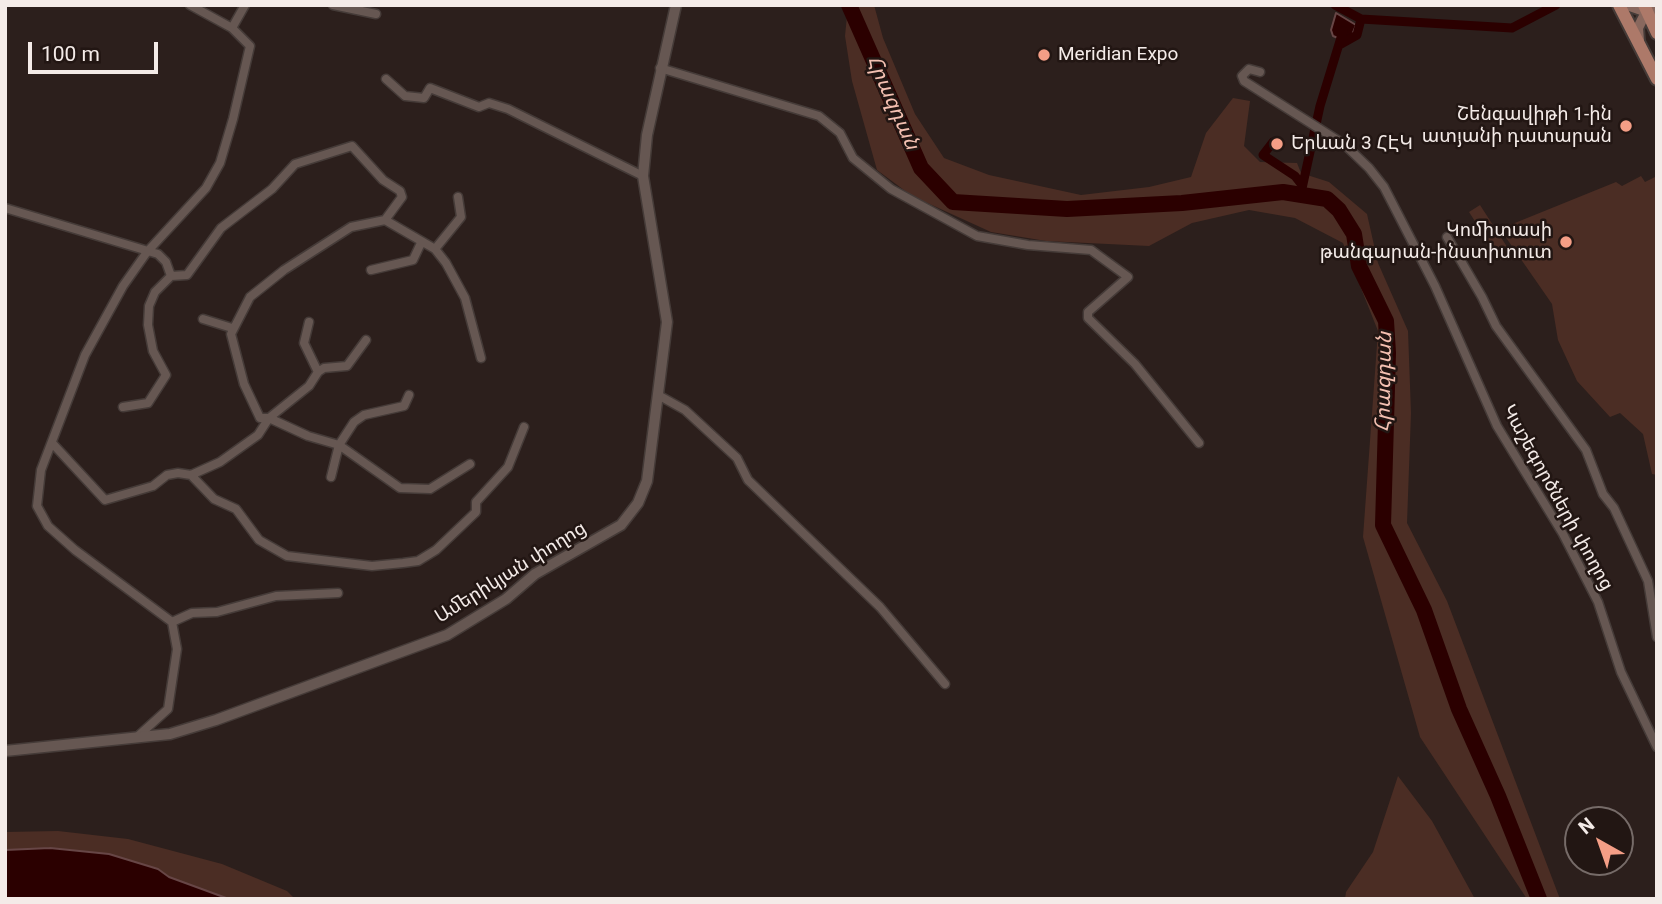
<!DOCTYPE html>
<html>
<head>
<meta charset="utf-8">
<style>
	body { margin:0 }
	#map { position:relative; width:1662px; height:904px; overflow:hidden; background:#2c1f1c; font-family:Roboto,sans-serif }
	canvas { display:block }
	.frame { position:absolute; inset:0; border:7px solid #f4ebe8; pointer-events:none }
	.north { position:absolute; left:1564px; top:806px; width:70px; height:70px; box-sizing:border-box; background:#221613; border:2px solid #766b68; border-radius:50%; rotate:320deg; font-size:19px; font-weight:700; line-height:28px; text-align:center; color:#f4ebe8 }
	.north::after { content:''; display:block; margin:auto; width:24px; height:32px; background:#f49e86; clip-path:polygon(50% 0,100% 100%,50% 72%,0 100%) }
	.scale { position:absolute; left:28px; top:42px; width:130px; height:32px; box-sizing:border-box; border:4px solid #f4ebe8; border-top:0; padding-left:9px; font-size:21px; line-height:24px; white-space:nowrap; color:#f4ebe8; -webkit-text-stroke:5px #221613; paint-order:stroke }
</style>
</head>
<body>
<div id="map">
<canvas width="1662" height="904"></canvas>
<div class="frame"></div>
<div class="north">N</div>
<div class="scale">100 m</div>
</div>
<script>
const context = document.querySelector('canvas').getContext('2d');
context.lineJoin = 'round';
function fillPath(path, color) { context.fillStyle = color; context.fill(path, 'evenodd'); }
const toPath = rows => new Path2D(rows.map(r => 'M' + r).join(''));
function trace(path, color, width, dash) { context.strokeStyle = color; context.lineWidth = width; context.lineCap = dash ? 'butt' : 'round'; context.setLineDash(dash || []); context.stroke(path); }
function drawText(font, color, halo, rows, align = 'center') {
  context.font = font + ' Roboto,"Noto Sans Armenian",sans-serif'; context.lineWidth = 5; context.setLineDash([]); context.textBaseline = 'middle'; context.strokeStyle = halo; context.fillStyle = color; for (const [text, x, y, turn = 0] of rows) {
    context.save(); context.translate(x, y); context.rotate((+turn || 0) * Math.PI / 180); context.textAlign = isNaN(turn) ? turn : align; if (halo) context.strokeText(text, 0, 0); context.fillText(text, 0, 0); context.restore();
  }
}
const green = toPath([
	[843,5,874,5,883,38,915,114,944,158,989,175,1081,195,1149,187,1191,177,1206,133,1233,98,1250,101,1244,146,1260,162,1297,163,1301,173,1329,182,1367,214,1378,263,1408,331,1411,413,1407,523,1447,601,1560,899,1527,899,1420,737,1363,537,1378,331,1343,243,1295,218,1249,210,1192,223,1149,246,1046,241,991,232,912,196,877,170,852,81,845,36,847,16],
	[1641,176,1645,182,1657,176,1657,475,1652,474,1643,434,1620,413,1610,417,1577,381,1558,340,1552,304,1500,229,1616,182,1622,186],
	[1480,205,1511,253,1500,260,1469,212],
	[1398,776,1432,821,1475,899,1345,899,1346,892,1373,852],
	[58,831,128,839,222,864,287,891,295,899,229,899,169,877,158,869,109,854,50,848,5,850,5,832]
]);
const water = toPath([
	[1336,13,1356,25,1352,35,1343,40,1333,36,1331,30,1336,13],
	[50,848,109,854,158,869,169,877,229,899,5,899,5,850,50,848]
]);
const canal = toPath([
	[1335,5,1361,19,1512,28,1556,5],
	[1341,44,1357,35,1361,19],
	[1273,142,1263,155,1295,176,1302,185],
	[1301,193,1320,106,1343,31]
]);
const river = toPath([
	[849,5,921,168,953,202,1067,209,1182,203,1283,192,1327,199,1339,210,1354,234,1359,266,1386,321,1388,353,1383,525,1424,610,1459,709,1498,796,1539,899]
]);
const minor = toPath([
	[333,5,376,14],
	[232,28,245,5],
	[660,68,819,116,840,133,853,158,891,189,977,236,1028,245,1091,250,1128,277,1088,312,1088,318,1135,364,1199,443],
	[1260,72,1249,69,1242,76,1244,81,1345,145,1369,168,1384,187,1435,286,1497,426,1563,534,1598,602,1621,672,1657,747],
	[386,79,405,96,424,98,430,88,479,107,489,103,508,109,643,176],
	[5,208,158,254,166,262,171,276],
	[1447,237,1482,297,1496,326,1586,450,1603,494,1614,508,1648,581,1657,637],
	[435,249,461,217,458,197],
	[371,270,413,260,421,243],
	[203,319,232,328],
	[309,322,304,343,318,372],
	[658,395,685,410,737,458,748,480,880,607,945,684],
	[123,407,148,403,166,375,153,351,148,325,149,306,155,292,171,276,187,275,221,228,272,189,295,164,352,146,383,180,400,191,402,197,385,220],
	[53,444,105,500,153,486,167,475,178,473,191,475,220,462,258,435,269,418,309,386,318,372,324,368,347,366,366,340],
	[470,464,430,489,400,488,339,445,308,436,269,418,260,418,244,384,231,334,250,297,284,270,351,227,385,220,435,249,446,263,465,298,481,358],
	[191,475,214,499,236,509,259,540,287,556,372,566,403,563,418,561,436,550,476,512,476,502,508,467,524,427],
	[331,477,339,445,354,422,364,415,404,406,409,395],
	[172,622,192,613,217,612,276,596,338,593],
	[137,737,168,709,177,649,172,622,75,550,48,526,37,506,41,470,85,355,123,286,147,252,206,188,220,163,233,119,250,46,232,28,190,5]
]);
const tertiary = toPath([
	[5,751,170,734,216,720,447,635,506,599,535,574,621,525,638,503,647,481,667,322,643,176,647,135,676,5]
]);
const secondary = toPath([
	[1627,5,1647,12],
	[1639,41,1638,28,1643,18,1657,6]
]);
const primary = toPath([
	[1619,5,1657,79],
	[1644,5,1657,33]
]);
const markers = [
	[1044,55,7,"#f49e86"],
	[1626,126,7,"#f49e86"],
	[1277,144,7,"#f49e86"],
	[1566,242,7,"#f49e86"]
];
const poiNames = [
	["Meridian Expo",1058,55],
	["Շենգավիթի 1-ին",1612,115,"right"],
	["ատյանի դատարան",1612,137,"right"],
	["Երևան 3 ՀԷԿ",1291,144],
	["Կոմիտասի",1552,231,"right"],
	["թանգարան-ինստիտուտ",1552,253,"right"]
];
const streetNames = [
	["Կաշեգործների փողոց",1557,498,61],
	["Ամերիկյան փողոց",511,573,-32]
];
const waterNames = [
	["Հրազդան",892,103,66],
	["Հրազդան",1385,382,-89]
];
fillPath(green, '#4b2d24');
fillPath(water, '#2b0000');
trace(water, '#674646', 2);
trace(canal, '#2b0000', 9);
trace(river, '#2b0000', 16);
trace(minor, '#453b38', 11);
trace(tertiary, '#453b38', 13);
trace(secondary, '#453b38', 14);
trace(primary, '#453b38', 16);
trace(minor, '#665752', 8);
trace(tertiary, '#665752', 10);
trace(secondary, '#89685e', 10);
trace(primary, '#ad7969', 12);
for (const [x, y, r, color] of markers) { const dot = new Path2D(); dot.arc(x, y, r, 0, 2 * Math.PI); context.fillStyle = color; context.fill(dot); trace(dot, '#221613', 2.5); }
drawText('19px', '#f4ebe8', '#221613', poiNames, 'left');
drawText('19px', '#f4ebe8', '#221613', streetNames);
drawText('italic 21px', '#f4c0b1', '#221613', waterNames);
</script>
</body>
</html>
